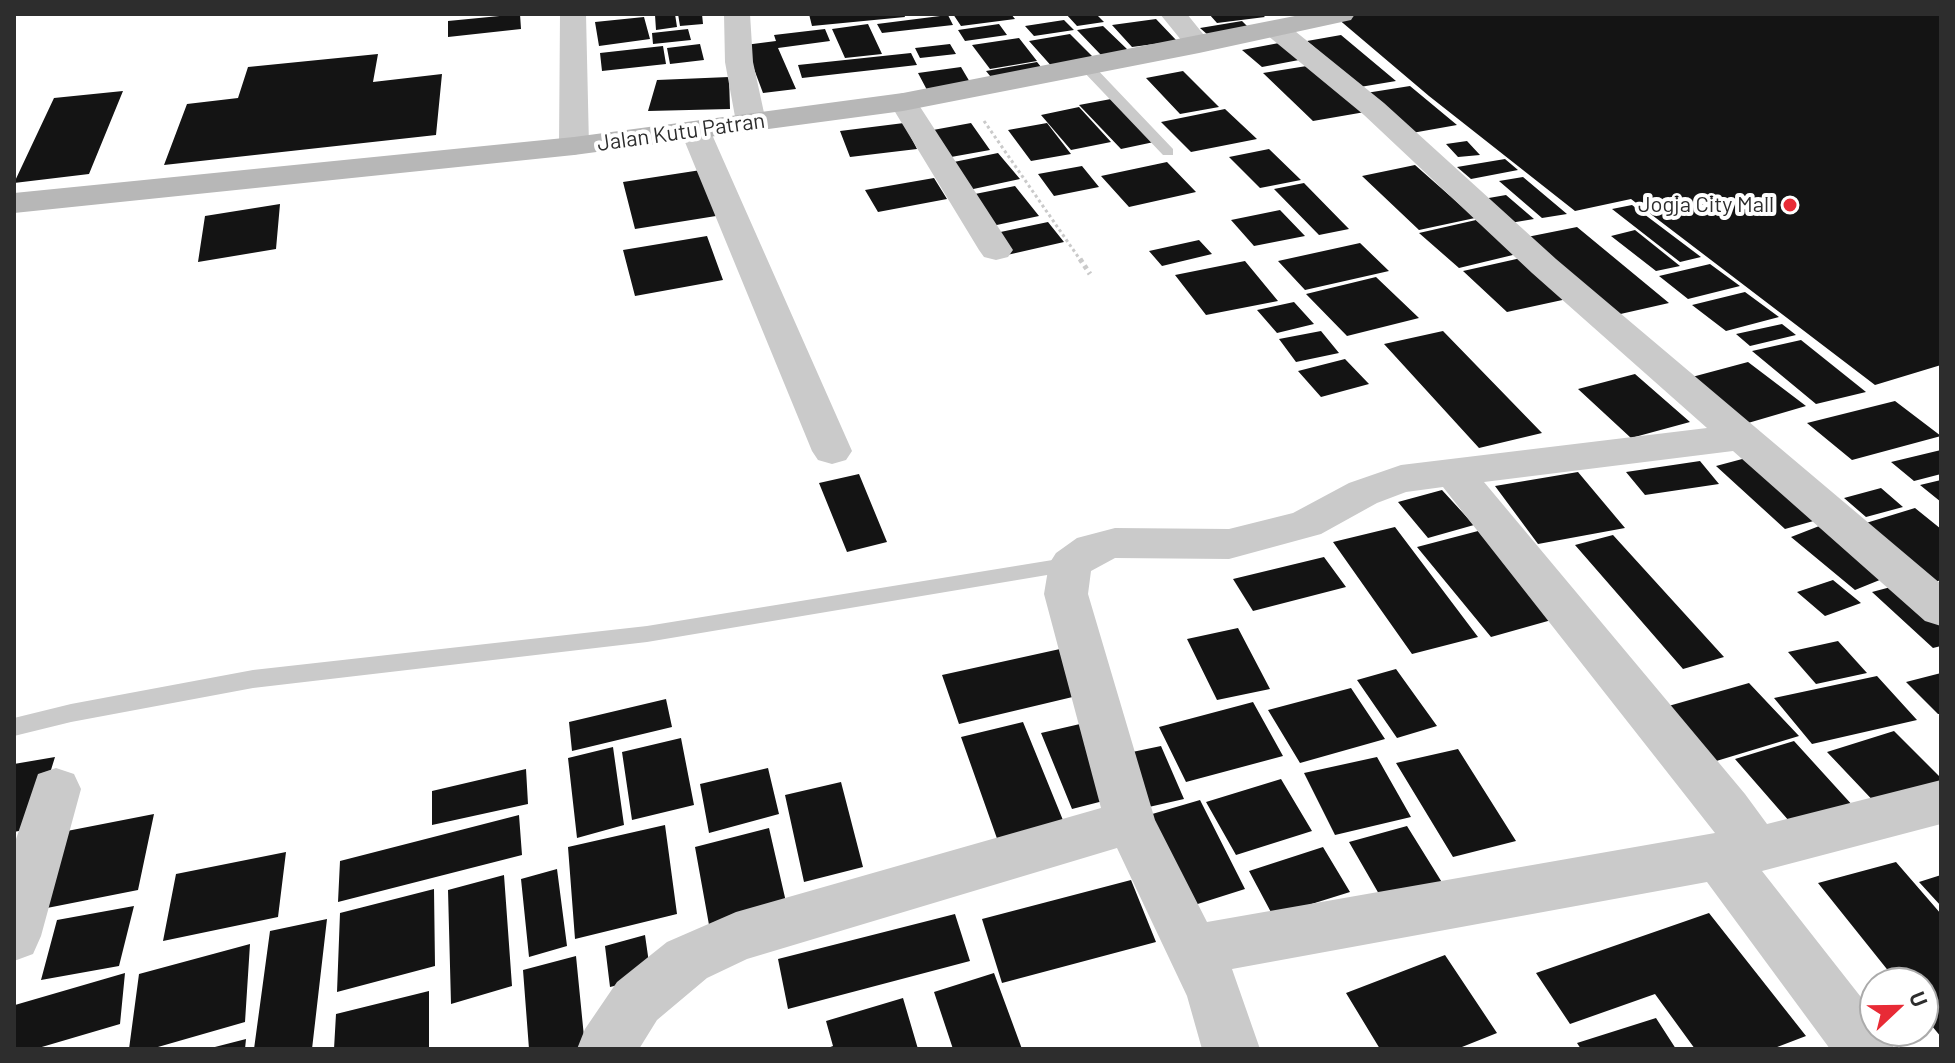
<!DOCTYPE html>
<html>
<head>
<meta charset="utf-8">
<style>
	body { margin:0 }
	#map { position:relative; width:1955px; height:1063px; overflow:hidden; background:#fff; font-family:Barlow,sans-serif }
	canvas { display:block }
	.frame { position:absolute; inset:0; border:16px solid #2d2d2d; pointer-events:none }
	.north { position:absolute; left:1859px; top:967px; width:80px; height:80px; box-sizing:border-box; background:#fff; border:2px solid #ababab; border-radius:50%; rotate:68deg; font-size:22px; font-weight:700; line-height:32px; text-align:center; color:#2d2d2d }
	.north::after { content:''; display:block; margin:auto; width:28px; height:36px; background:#e82b36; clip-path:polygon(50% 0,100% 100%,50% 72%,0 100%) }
</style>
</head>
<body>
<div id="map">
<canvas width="1955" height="1063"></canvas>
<div class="frame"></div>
<div class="north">U</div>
</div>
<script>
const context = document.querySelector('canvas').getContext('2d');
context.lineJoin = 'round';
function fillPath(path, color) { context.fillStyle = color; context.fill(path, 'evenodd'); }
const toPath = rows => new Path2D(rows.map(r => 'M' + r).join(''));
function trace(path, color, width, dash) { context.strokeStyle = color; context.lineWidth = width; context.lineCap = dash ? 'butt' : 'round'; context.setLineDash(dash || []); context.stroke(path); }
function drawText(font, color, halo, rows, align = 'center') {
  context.font = font + ' Barlow,sans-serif'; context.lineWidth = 8; context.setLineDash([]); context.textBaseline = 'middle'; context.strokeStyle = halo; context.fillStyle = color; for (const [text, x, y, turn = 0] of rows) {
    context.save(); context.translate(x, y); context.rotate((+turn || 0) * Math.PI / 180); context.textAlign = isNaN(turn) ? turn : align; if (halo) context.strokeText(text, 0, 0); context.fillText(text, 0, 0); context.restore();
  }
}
const building = toPath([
	[520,14,521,29,448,37,448,21],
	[675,14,677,27,656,30,655,15],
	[678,14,702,14,703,24,680,26],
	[809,14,904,14,905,17,812,26],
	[953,14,1011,14,1015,19,961,26],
	[1066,14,1096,14,1104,22,1077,26],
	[1209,14,1262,14,1265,17,1217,23],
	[1364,14,1941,14,1941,365,1875,385,1631,199,1575,211,1429,96,1337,18],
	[948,15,953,25,882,33,877,24],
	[644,17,650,39,599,46,595,22],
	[1156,19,1177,41,1132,47,1112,25],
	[1064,20,1074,30,1034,36,1025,26],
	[1242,21,1250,29,1208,35,1200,28],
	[868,24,882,54,845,58,832,29],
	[999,24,1007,35,965,41,958,30],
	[1103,26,1128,50,1101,55,1077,30],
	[688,29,691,40,653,44,652,33],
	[825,29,830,41,778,48,796,89,763,93,745,45,776,41,774,35],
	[1070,34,1097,61,1054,69,1029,41],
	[1341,35,1396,81,1360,87,1307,41],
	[1019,38,1037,61,990,69,972,45],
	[1279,43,1299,60,1262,67,1242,50],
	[700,44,704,60,670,64,667,48],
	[950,44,956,54,920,58,915,48],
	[663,46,666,64,602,71,600,53],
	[911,53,917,65,802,78,798,65],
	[378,54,373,82,442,74,436,135,164,165,187,104,238,98,248,67],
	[1037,62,1046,73,995,82,986,71],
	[1313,65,1365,112,1313,121,1263,73],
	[961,67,971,84,927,90,918,73],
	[1183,71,1219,107,1180,114,1146,78],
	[729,77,730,109,648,111,657,80],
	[1410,86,1457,125,1412,133,1366,93],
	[123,91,89,174,14,183,54,98],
	[1111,99,1154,142,1121,149,1079,105],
	[1079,107,1111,142,1071,150,1041,115],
	[1225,109,1257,139,1191,152,1161,122],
	[904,123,917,149,850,157,840,131],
	[971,123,990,150,951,157,933,130],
	[1047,123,1071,154,1031,161,1008,130],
	[1467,141,1480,155,1458,157,1446,144],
	[1269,149,1301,180,1260,188,1229,157],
	[998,153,1020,179,964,191,944,164],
	[1505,159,1518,170,1471,179,1457,167],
	[1167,162,1196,192,1129,207,1101,176],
	[1415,165,1475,218,1419,230,1362,176],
	[1082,166,1099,187,1054,196,1038,174],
	[701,170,716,216,635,229,623,182],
	[1523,177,1567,214,1542,218,1499,181],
	[934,178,947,199,878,212,865,190],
	[1304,183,1349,229,1319,235,1274,189],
	[1015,186,1039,216,992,226,970,195],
	[1506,195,1534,219,1510,223,1483,199],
	[280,204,276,249,198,262,205,216],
	[1632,205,1701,257,1680,262,1612,209],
	[1280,210,1305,236,1254,246,1231,220],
	[1476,220,1517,254,1459,268,1419,233],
	[1048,222,1064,242,1007,255,991,234],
	[1577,227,1669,303,1616,315,1527,237],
	[1635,230,1680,266,1656,271,1611,236],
	[707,236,723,280,635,296,623,250],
	[1199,240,1212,254,1162,266,1149,251],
	[1360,243,1389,271,1305,290,1278,261],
	[1521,258,1567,299,1507,312,1463,271],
	[1245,261,1278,301,1206,315,1175,275],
	[1710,264,1740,286,1688,299,1659,276],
	[1376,277,1419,318,1347,336,1306,294],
	[1745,292,1779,317,1726,331,1692,305],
	[1294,302,1314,324,1277,333,1257,310],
	[1782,324,1796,335,1750,346,1736,334],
	[1321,331,1339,353,1296,362,1279,339],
	[1443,331,1542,433,1479,448,1384,344],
	[1801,340,1866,392,1816,404,1752,351],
	[1345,359,1369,384,1321,397,1298,371],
	[1748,362,1806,406,1748,423,1692,377],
	[1635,374,1690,422,1631,438,1578,389],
	[1895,401,1941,436,1852,460,1807,423],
	[1941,450,1941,474,1914,481,1891,462],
	[1746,458,1817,520,1785,529,1716,466],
	[1700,461,1719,484,1645,495,1626,472],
	[1578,472,1625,528,1538,544,1495,486],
	[859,474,887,542,847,552,819,483],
	[1941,480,1941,502,1920,485],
	[1881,488,1903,507,1866,517,1844,498],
	[1442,490,1474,525,1428,538,1398,502],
	[1915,508,1941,529,1941,580,1923,586,1853,527],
	[1827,523,1892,575,1855,590,1791,537],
	[1395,527,1478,637,1412,654,1333,542],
	[1478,531,1555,619,1491,637,1417,547],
	[1613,535,1724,657,1683,669,1575,545],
	[1324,557,1346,587,1253,611,1233,579],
	[1833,580,1861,603,1825,616,1797,592],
	[1902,584,1941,620,1941,646,1933,648,1872,592],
	[1238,628,1270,689,1217,700,1187,639],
	[1838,641,1867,673,1816,684,1788,652],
	[1060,649,1081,695,959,724,942,675],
	[1396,669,1437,726,1397,738,1357,680],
	[1941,673,1941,714,1938,714,1906,682],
	[1877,676,1917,720,1812,744,1774,698],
	[1749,683,1799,736,1713,762,1665,707],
	[1351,688,1385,739,1300,763,1268,710],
	[666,699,672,727,572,751,569,722],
	[1253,702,1283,756,1186,782,1159,727],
	[1023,722,1067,830,1000,847,961,737],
	[1080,724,1111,799,1072,809,1041,733],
	[1894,731,1941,778,1941,790,1881,809,1827,752],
	[681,738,694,805,632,820,622,752],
	[1794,741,1864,818,1803,837,1735,759],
	[1161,746,1184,799,1140,809,1118,755],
	[613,747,624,825,577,838,568,758],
	[1458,749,1516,841,1453,857,1396,763],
	[55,757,33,828,14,832,14,764],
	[1377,757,1411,817,1335,835,1304,773],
	[768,768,779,814,709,833,700,784],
	[526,769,528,804,432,825,432,791],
	[1281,779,1312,831,1236,855,1206,802],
	[841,782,863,867,804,882,785,795],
	[1200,800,1245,889,1185,908,1142,817],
	[154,814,138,890,47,908,67,831],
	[519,815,522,855,338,902,340,861],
	[665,825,677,914,575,939,568,847],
	[1407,826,1443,884,1383,901,1349,842],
	[769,828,789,915,711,936,695,847],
	[1323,847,1350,892,1273,916,1249,871],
	[286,852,278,917,163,941,176,874],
	[1896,862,1941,914,1941,1037,1923,1015,1923,983,1898,983,1818,883],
	[557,869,567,946,529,957,521,879],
	[504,875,512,986,451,1004,448,890],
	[1941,875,1941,906,1919,882],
	[1131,880,1156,942,1002,983,982,919],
	[434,889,435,966,337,992,340,913],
	[134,906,119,966,41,980,57,920],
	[1709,913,1806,1036,1772,1049,1695,1049,1655,994,1570,1024,1536,973],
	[955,914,970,961,788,1009,778,959],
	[327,919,312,1049,254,1049,270,931],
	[645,935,651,977,610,987,605,946],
	[250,944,245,1022,151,1049,129,1049,139,974],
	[1445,955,1497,1033,1457,1049,1380,1049,1346,993],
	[576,956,585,1047,529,1049,523,970],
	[125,973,120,1024,35,1049,14,1049,15,1005],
	[994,973,1022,1049,953,1049,934,992],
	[429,991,429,1049,334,1049,336,1014],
	[903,998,918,1049,825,1049,833,1046,826,1021],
	[1656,1018,1676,1049,1581,1049,1577,1043],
	[246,1039,245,1049,211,1049,211,1048]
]);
const pathFar1 = toPath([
	[984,121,1081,261]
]);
const path = toPath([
	[1080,259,1090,274]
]);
const lane = toPath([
	[1087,63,1092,64,1173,149,1173,155,1163,155,1082,70,1081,67,1087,63],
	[1071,557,1078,559,1081,564,1078,569,1071,571,647,642,253,688,71,722,14,736,14,718,71,704,253,670,647,626,1071,557]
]);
const street = toPath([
	[560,14,586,14,589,146,585,152,574,155,563,152,559,146,560,14],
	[724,14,750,14,753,62,766,122,761,128,751,131,741,128,736,122,725,62,724,14],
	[1160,14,1187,14,1212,45,1208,51,1190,51,1160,14],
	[1276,21,1285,23,1384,103,1556,259,1941,584,1941,626,1925,621,1733,451,1484,482,1745,794,1767,824,1941,780,1941,824,1762,871,1875,1015,1875,1031,1887,1031,1894,1049,1830,1049,1707,882,1232,969,1260,1049,1202,1049,1187,996,1117,848,747,959,707,978,657,1020,639,1049,577,1049,585,1029,617,982,667,942,736,912,1101,808,1044,594,1049,564,1056,553,1077,538,1115,528,1229,529,1293,513,1349,483,1401,465,1707,428,1532,273,1364,115,1267,35,1263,29,1267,23,1276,21],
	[1443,487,1715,833,1207,922,1155,820,1088,594,1091,571,1115,558,1229,559,1321,534,1377,503,1406,492,1443,487],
	[903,93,913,96,1013,250,1008,257,996,260,984,257,979,250,889,102,893,96,903,93],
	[695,121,705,124,710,130,852,451,846,460,832,464,818,460,812,451,680,130,685,124,695,121],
	[56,768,74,774,81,789,41,936,33,954,14,961,14,845,38,774,56,768]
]);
const secondary = toPath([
	[1305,14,1355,14,1351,20,1199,53,903,111,574,155,14,213,14,193,574,137,903,93,1305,14]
]);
const markers = [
	[1790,205,8,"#e82b36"]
];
const farStreetnames = [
	["Jalan Kutu Patran",681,132,-8]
];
const farPoinames = [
	["Jogja City Mall",1774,205]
];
fillPath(building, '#141414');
trace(pathFar1, '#cacaca', 3, [3, 3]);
trace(path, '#cacaca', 5, [4, 4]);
fillPath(lane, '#cacaca');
fillPath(street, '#cacaca');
fillPath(secondary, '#b7b7b7');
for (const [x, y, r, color] of markers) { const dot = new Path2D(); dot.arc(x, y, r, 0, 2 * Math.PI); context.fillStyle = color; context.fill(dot); trace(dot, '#fff', 3); }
drawText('22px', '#2d2d2d', '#fff', farStreetnames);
drawText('22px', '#2d2d2d', '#fff', farPoinames, 'right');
</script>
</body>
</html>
